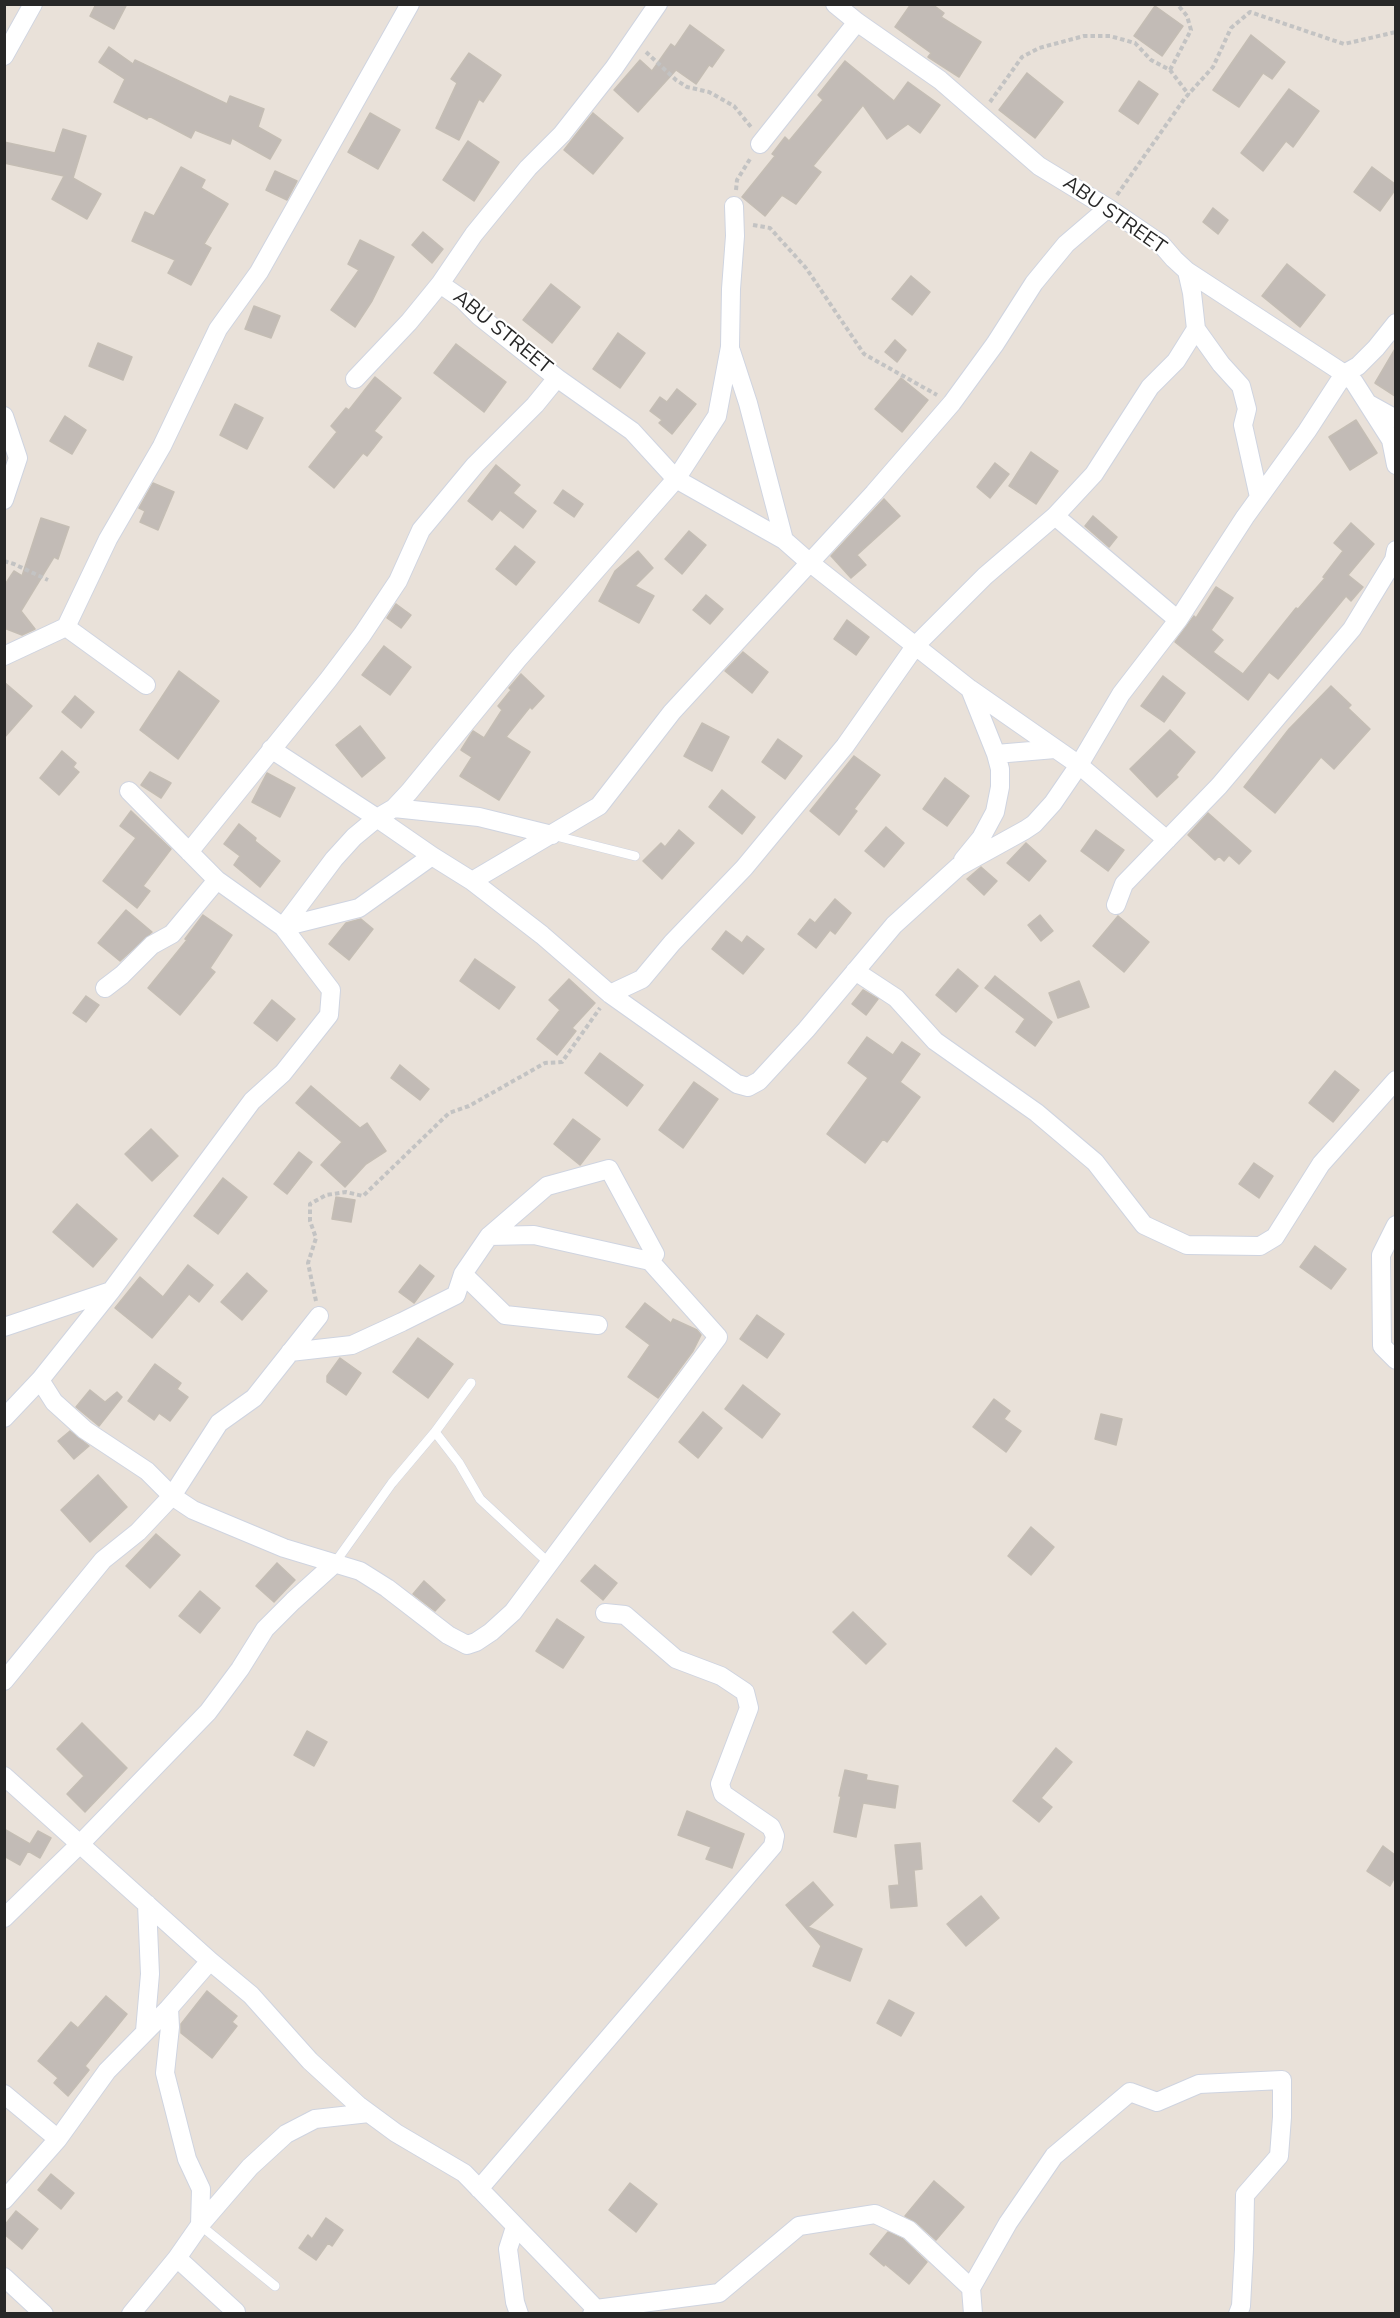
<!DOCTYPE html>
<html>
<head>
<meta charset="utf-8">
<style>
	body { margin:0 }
	#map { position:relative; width:1400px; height:2318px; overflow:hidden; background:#e9e1d9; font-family:"Nunito Sans",sans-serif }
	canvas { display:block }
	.frame { position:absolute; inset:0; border:6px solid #272727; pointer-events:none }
</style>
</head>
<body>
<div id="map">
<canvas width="1400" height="2318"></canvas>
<div class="frame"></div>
</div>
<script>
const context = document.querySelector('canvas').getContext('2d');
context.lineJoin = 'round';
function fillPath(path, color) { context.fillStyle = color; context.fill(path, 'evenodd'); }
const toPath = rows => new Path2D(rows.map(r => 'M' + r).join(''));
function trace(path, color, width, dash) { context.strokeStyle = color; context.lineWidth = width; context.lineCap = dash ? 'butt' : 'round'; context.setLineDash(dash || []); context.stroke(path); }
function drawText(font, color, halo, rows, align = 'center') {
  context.font = font + ' "Nunito Sans",sans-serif'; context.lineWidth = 4.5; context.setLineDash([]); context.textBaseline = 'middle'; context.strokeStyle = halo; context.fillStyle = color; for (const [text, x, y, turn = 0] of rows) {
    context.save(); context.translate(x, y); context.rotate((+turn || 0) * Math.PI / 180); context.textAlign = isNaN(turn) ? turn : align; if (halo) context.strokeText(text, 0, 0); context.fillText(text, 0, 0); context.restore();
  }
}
const building = toPath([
	[96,4,127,4,114,29,90,16,96,4],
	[911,4,932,4,944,13,941,17,981,42,959,77,928,57,931,53,895,27,911,4],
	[1155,6,1183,26,1162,56,1134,36,1155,6],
	[690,25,724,50,712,67,709,65,696,84,676,70,638,112,614,90,640,60,652,71,671,44,675,47,690,25],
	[1251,35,1285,62,1272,79,1263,73,1239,107,1213,90,1251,35],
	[109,47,133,64,135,60,227,104,230,96,264,109,258,127,281,140,270,159,232,138,230,144,195,130,191,138,149,116,147,119,114,102,125,79,99,62,109,47],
	[469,53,501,75,483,102,479,99,459,140,436,128,457,83,451,79,469,53],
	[845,61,894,101,908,82,940,105,920,133,908,124,887,139,863,105,813,166,821,172,796,204,782,195,765,216,742,197,775,156,772,154,785,137,789,141,823,100,818,95,845,61],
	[1027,73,1063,102,1035,138,999,110,1027,73],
	[1139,81,1158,94,1138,124,1119,111,1139,81],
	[1289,89,1319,111,1293,147,1286,141,1263,171,1241,153,1289,89],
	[370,113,400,130,378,169,348,152,370,113],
	[593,113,623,138,593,174,564,150,593,113],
	[63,129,86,136,73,178,101,194,87,219,52,199,64,176,4,163,4,142,55,153,63,129],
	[468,141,499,162,474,201,443,180,468,141],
	[181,167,205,180,201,188,228,204,204,244,211,248,191,285,168,273,175,260,132,241,145,212,154,216,181,167],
	[1372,167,1395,184,1395,190,1380,211,1354,192,1372,167],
	[275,171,297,181,287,200,266,190,275,171],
	[1213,208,1228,220,1218,234,1203,222,1213,208],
	[423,232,443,249,432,263,412,245,423,232],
	[360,240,394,257,372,301,355,327,331,310,359,270,348,264,360,240],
	[1287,264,1325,295,1300,327,1262,296,1287,264],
	[911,276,930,292,912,315,892,299,911,276],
	[551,284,580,307,552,343,523,320,551,284],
	[254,306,280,316,271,338,245,329,254,306],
	[618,333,645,353,620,388,593,369,618,333],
	[895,340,906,350,897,362,885,352,895,340],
	[98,343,132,357,123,380,89,366,98,343],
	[456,344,506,382,484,412,434,373,456,344],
	[1395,349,1395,396,1375,383,1395,349],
	[375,377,401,398,374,431,382,437,367,456,363,453,334,488,309,467,337,432,331,426,346,408,349,410,375,377],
	[901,378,928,400,902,432,875,409,901,378],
	[677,389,696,404,672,434,659,423,662,420,650,411,660,397,667,402,677,389],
	[235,404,263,418,247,449,220,435,235,404],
	[65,416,86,430,72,454,50,441,65,416],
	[1356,420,1377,453,1350,470,1329,437,1356,420],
	[1031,452,1058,471,1036,504,1009,486,1031,452],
	[995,463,1009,474,990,498,977,487,995,463],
	[496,465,520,485,513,493,536,511,523,528,500,510,492,520,468,501,496,465],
	[153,483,174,492,158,530,140,522,145,511,139,508,153,483],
	[563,490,583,504,574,517,554,503,563,490],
	[884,499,900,516,857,555,866,565,851,578,831,556,884,499],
	[1093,516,1117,537,1109,547,1085,526,1093,516],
	[41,518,69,527,58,559,54,557,21,611,35,629,22,635,4,628,4,586,14,571,22,576,41,518],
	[1351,523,1374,544,1348,575,1363,587,1351,601,1346,596,1278,679,1269,672,1248,700,1175,642,1194,616,1196,618,1216,587,1233,598,1211,630,1223,640,1213,652,1243,674,1296,608,1298,609,1325,578,1323,577,1343,551,1334,543,1351,523],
	[689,531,706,545,682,574,665,559,689,531],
	[515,546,535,562,516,585,496,569,515,546],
	[638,551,653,568,635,586,654,596,639,623,599,601,615,571,638,551],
	[706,595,723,609,710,624,693,610,706,595],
	[396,604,411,615,401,628,387,618,396,604],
	[847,620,869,637,856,655,834,639,847,620],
	[384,646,411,667,390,695,362,675,384,646],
	[743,652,768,672,752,693,725,671,743,652],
	[179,671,219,701,178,759,140,730,179,671],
	[521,674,544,696,532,709,530,707,506,737,530,752,499,800,460,776,472,757,461,750,473,731,484,738,502,710,498,706,511,690,509,688,521,674],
	[1163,676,1185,693,1164,722,1141,706,1163,676],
	[4,682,32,706,4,738,4,682],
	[1331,686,1351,705,1348,708,1370,729,1334,769,1321,757,1275,813,1244,787,1289,729,1331,686],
	[75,696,94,712,81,728,62,712,75,696],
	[702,723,729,737,712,771,684,756,702,723],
	[360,726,385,758,362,777,336,745,360,726],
	[1170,730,1195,752,1176,775,1178,777,1157,797,1130,769,1170,730],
	[778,739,802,756,785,779,762,762,778,739],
	[62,751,76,763,73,767,79,772,59,795,40,778,62,751],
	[854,756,880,775,854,809,857,811,839,835,810,811,854,756],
	[150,772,171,783,161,798,141,785,150,772],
	[267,773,295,788,280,817,252,802,267,773],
	[945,778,969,796,947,826,923,809,945,778],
	[722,790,755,817,742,834,709,807,722,790],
	[131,811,171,849,143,886,150,891,137,908,103,881,136,838,120,826,131,811],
	[1208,813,1251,851,1239,864,1229,855,1224,861,1219,856,1215,860,1188,835,1208,813],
	[239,824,256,838,255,841,280,861,260,887,234,865,240,856,224,844,239,824],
	[886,827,904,843,884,867,865,851,886,827],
	[679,830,694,843,662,879,643,861,661,843,665,847,679,830],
	[1096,830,1124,850,1108,871,1081,851,1096,830],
	[1026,843,1046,861,1029,881,1007,863,1026,843],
	[981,867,997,881,984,895,967,879,981,867],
	[835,899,851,913,835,934,830,930,816,948,798,934,810,919,815,923,835,899],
	[126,910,152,932,120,961,98,943,126,910],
	[203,915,232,935,210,968,215,972,180,1015,148,988,187,940,185,939,203,915],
	[1040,915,1053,931,1041,941,1028,925,1040,915],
	[1118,916,1149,942,1124,972,1093,946,1118,916],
	[361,919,373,929,349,960,329,944,346,923,361,919],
	[726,931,742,943,747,936,764,949,743,974,712,949,726,931],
	[475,959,515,987,499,1009,460,981,475,959],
	[958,969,978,986,956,1012,936,995,958,969],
	[995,976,1052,1022,1035,1046,1016,1032,1025,1019,985,988,995,976],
	[569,979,595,1003,572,1028,576,1031,557,1055,537,1039,560,1010,549,1000,569,979],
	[1079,981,1089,1007,1058,1018,1049,993,1079,981],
	[863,990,878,999,866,1015,852,1004,863,990],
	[86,996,99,1005,86,1022,73,1013,86,996],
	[272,1000,295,1019,277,1041,254,1023,272,1000],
	[867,1037,893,1055,902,1042,920,1054,900,1082,920,1097,887,1142,883,1139,865,1163,827,1134,868,1078,848,1063,867,1037],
	[600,1053,643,1085,627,1106,585,1073,600,1053],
	[400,1065,429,1089,420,1100,391,1078,400,1065],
	[1335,1071,1359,1090,1333,1122,1309,1103,1335,1071],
	[694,1082,718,1099,683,1148,659,1130,694,1082],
	[311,1086,360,1128,367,1123,386,1151,366,1164,345,1187,321,1165,342,1142,296,1103,311,1086],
	[573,1119,600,1139,580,1165,554,1144,573,1119],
	[151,1129,178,1156,152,1181,125,1154,151,1129],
	[299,1152,312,1162,287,1194,274,1184,299,1152],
	[1254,1163,1273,1176,1259,1198,1239,1184,1254,1163],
	[223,1178,247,1197,218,1234,194,1216,223,1178],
	[336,1197,355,1200,351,1222,332,1219,336,1197],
	[77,1204,117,1239,93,1267,53,1232,77,1204],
	[1315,1246,1346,1269,1331,1289,1300,1267,1315,1246],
	[188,1265,213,1285,199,1302,189,1294,152,1338,115,1308,140,1277,163,1297,188,1265],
	[420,1265,434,1276,414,1303,399,1292,420,1265],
	[247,1273,267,1291,242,1320,221,1302,247,1273],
	[645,1303,671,1323,673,1319,697,1330,701,1335,693,1351,658,1398,628,1377,650,1345,626,1327,645,1303],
	[757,1315,784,1334,767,1358,740,1339,757,1315],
	[418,1338,453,1364,428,1398,393,1372,418,1338],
	[340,1358,361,1373,346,1395,327,1382,327,1376,340,1358],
	[155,1364,181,1383,177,1389,188,1397,170,1421,159,1413,154,1420,128,1401,155,1364],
	[743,1385,780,1414,762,1438,725,1409,743,1385],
	[90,1390,105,1402,117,1392,122,1397,99,1426,76,1407,90,1390],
	[994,1399,1010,1411,1004,1419,1021,1431,1006,1452,973,1427,994,1399],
	[703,1412,722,1428,698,1458,679,1442,703,1412],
	[1101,1414,1122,1419,1116,1445,1095,1439,1101,1414],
	[70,1431,89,1446,74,1459,58,1441,70,1431],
	[98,1475,127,1507,90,1542,61,1510,98,1475],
	[1031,1527,1054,1547,1031,1575,1008,1556,1031,1527],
	[156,1534,180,1555,150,1588,126,1566,156,1534],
	[277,1563,295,1580,274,1602,256,1586,277,1563],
	[595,1565,617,1583,603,1600,581,1581,595,1565],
	[424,1581,445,1600,435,1611,413,1594,424,1581],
	[200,1591,220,1608,200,1633,179,1616,200,1591],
	[853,1612,886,1644,866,1664,833,1632,853,1612],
	[557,1619,584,1637,563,1668,536,1651,557,1619],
	[82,1723,127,1768,85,1812,67,1794,84,1776,57,1749,82,1723],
	[307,1731,327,1742,314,1766,294,1755,307,1731],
	[1056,1748,1072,1762,1041,1798,1052,1807,1039,1822,1013,1801,1056,1748],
	[845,1770,867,1775,866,1780,898,1786,895,1808,863,1803,856,1837,834,1832,841,1796,839,1796,845,1770],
	[687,1811,744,1834,732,1868,706,1859,711,1847,678,1835,687,1811],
	[4,1829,30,1844,38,1831,51,1838,40,1858,28,1851,20,1865,4,1856,4,1829],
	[920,1843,922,1869,914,1870,917,1906,891,1908,889,1886,899,1885,895,1845,920,1843],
	[1383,1846,1395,1855,1395,1877,1390,1886,1367,1871,1383,1846],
	[813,1882,833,1905,808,1927,862,1949,850,1981,813,1966,821,1946,786,1905,813,1882],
	[981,1896,999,1918,966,1946,947,1924,981,1896],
	[207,1991,237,2016,232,2022,237,2026,212,2058,181,2033,181,2024,207,1991],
	[106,1996,127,2014,85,2066,89,2070,68,2096,54,2083,58,2078,38,2061,71,2022,78,2028,106,1996],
	[889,2000,914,2013,901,2036,877,2023,889,2000],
	[51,2174,74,2193,61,2209,38,2190,51,2174],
	[934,2181,964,2207,936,2240,916,2222,905,2216,934,2181],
	[630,2183,657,2204,636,2232,609,2210,630,2183],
	[16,2211,38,2229,22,2249,4,2234,4,2226,16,2211],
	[326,2218,343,2230,332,2246,328,2243,316,2260,299,2248,308,2235,312,2239,326,2218],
	[888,2232,903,2239,927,2262,909,2284,885,2264,884,2266,870,2254,888,2232]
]);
const path = toPath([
	[646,52,676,80,687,87,709,92,734,106,751,127],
	[1170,70,1191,30,1187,16,1177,4],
	[990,102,1022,57,1039,48,1084,36,1110,36,1135,43,1151,60,1170,70,1189,95],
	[736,190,737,180,750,159],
	[1117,195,1185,98,1213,67,1231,28,1250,12,1344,44,1396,32],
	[753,225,770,228,806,268,864,354,937,395],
	[4,561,14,564,48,580],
	[316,1301,308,1263,316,1238,310,1221,310,1204,326,1195,346,1192,363,1196,449,1113,469,1106,545,1063,562,1062,600,1008]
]);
const lane = toPath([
	[552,835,635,856],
	[435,1432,459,1463,480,1499,550,1564],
	[334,1564,392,1483,435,1432,471,1383],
	[200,2225,275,2286]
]);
const street = toPath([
	[658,4,614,68,562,134,528,168,474,234,440,284,462,299,479,316,557,378,632,431,676,479,784,540,809,562,970,689,1079,765,1167,840],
	[835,4,857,22,940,80,1039,166,1108,208,1161,244,1174,259,1187,271,1340,371,1354,382,1391,440,1396,465],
	[4,56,33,4],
	[760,144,857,22],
	[1196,329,1221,364,1241,386,1247,409,1243,425,1259,497],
	[731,351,748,403,784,540],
	[355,379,409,322,440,284],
	[1369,404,1396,419],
	[4,416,18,458,4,500],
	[1055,516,1178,620],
	[66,627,108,539,162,446,218,329,259,272,410,4],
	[4,656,66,627,146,685],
	[271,749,377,818,432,856],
	[996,754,1055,749],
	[129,791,217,880,283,927,334,859,354,837,377,818,394,808,409,792,518,659,676,479,717,416,730,347,731,289,735,236,734,206],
	[394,808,479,817,552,835],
	[189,852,328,680,362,635,398,581,421,530,475,465,535,405,557,378],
	[963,860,981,838,995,812,1000,787,1000,769,996,754,970,689],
	[472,881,599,806,672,712,874,493,952,403,995,344,1034,283,1066,244,1108,208],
	[1116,905,1124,884,1219,786,1352,629,1394,560,1396,550],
	[855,971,896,998,935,1041,1037,1113,1095,1162,1144,1225,1187,1245,1260,1246,1275,1237,1321,1164,1396,1080],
	[105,988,122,975,152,945,172,934,217,880],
	[610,994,642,979,672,943,744,868,845,746,916,645,985,576,1055,516,1094,474,1150,387,1176,361,1196,329,1192,293,1187,271],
	[1396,1225,1381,1255,1382,1346,1396,1360],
	[489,1236,547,1186,609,1169,655,1254,650,1261],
	[463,1274,505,1315,598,1325],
	[4,1327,111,1291,252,1101,283,1073,329,1015,331,990,283,927,359,908,432,856,472,881,542,935,610,994,737,1084,748,1087,759,1081,806,1030,894,925,958,867,1025,830,1034,824,1053,803,1079,765,1121,694,1178,620,1245,517,1307,431,1344,374,1358,366,1376,348,1396,323],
	[40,1380,54,1402,85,1430,147,1471,172,1496,193,1510,284,1548,360,1571,387,1588,448,1635,467,1645,476,1642,491,1632,513,1612,718,1337,650,1261,534,1235,489,1236,463,1274,456,1295,402,1322,352,1345,290,1352],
	[4,1418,40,1380,111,1291],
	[4,1681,103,1560,138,1532,172,1496,219,1423,254,1398,319,1316],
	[4,1776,210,1961,169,2008,170,2027,165,2073,187,2159,201,2189,200,2225,177,2258,236,2312],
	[4,1918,81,1843,208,1712,240,1669,265,1629,293,1601,334,1564],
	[210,1961,251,1995,310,2061,358,2105,396,2133,464,2173,601,2314],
	[145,2031,150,1974,147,1904],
	[4,2094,58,2139],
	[479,2189,773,1846,775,1836,771,1827,723,1794,720,1784,749,1708,745,1692,721,1676,676,1659,625,1615,605,1613],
	[4,2200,58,2139,107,2071,169,2008],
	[200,2225,250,2167,286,2134,315,2119,369,2113],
	[515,2227,508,2249,515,2302,519,2314],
	[4,2277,44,2314],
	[131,2314,177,2258],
	[592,2314,596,2309,719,2293,799,2226,875,2214,909,2230,971,2288],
	[973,2314,971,2288,1008,2223,1054,2156,1130,2092,1157,2102,1199,2084,1282,2080,1282,2117,1279,2156,1245,2195,1244,2249,1241,2306,1238,2314]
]);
const streetNames = [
	["ABU STREET",1114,216,35],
	["ABU STREET",502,333,39]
];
fillPath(building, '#c2bbb6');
trace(building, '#c4bdb4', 1.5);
trace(lane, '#cfd4e0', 10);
trace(street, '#cfd4e0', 20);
trace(path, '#c3c3c3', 4, [4.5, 3]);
trace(lane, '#fff', 9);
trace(street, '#fff', 18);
drawText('20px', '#272727', '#fff', streetNames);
</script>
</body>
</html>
